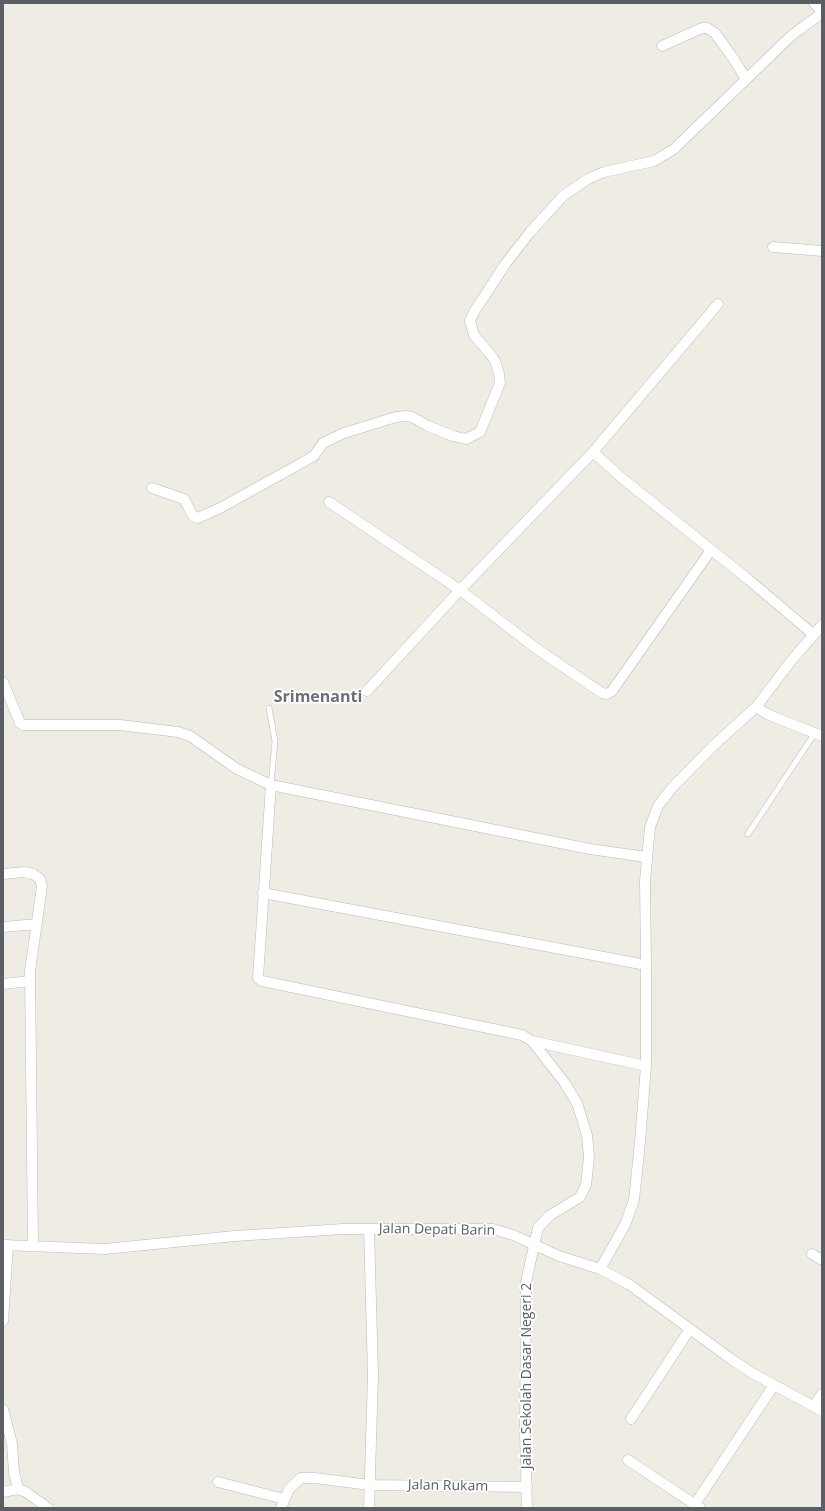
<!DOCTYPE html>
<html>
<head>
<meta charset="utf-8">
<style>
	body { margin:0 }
	#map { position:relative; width:825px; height:1511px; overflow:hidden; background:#eeece3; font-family:"Open Sans",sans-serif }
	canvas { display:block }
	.frame { position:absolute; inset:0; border:4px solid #5b5e64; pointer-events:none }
</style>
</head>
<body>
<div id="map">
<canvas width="825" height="1511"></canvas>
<div class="frame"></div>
</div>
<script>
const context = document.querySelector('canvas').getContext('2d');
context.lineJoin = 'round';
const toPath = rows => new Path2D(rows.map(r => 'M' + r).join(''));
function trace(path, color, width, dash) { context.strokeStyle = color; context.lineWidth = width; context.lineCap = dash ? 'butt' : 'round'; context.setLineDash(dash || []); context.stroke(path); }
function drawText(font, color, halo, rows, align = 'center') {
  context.font = font + ' "Open Sans",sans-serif'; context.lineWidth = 3.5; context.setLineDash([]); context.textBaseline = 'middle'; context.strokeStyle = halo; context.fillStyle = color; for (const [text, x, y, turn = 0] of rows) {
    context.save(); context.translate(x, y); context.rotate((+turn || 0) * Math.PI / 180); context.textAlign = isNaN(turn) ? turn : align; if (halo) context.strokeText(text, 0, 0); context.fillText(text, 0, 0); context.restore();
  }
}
const service = toPath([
	[269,708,275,741,271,785],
	[748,834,815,733]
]);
const minor = toPath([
	[814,3,822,12],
	[662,46,702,28,707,28,715,33,733,58,746,79],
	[773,247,822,251],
	[593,452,623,479,749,580,814,635],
	[152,488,184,499,193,516,198,518,222,507,296,466,314,456,323,443,344,433,396,417,406,416,412,417,428,426,453,436,466,439,480,432,500,383,499,374,495,361,491,355,474,335,470,321,474,312,506,263,531,231,564,195,588,179,604,172,654,161,674,149,792,35,822,13],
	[329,502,460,590,537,649,590,685,602,693,607,694,612,691,711,550],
	[3,682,20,723,23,725,120,725,178,732,190,736,237,769,271,785,590,849,646,857],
	[367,691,460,590,593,452,718,304],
	[756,707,769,715,822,736],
	[271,785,258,978,262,981,522,1035,532,1041,564,1082,577,1103,587,1135,589,1157,586,1185,580,1197,549,1216,538,1228,526,1282,525,1431,527,1508],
	[3,874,24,872,33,874,40,879,42,886,30,971,33,1246],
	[263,893,646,965],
	[3,927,37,924],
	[3,984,30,981],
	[532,1041,646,1066],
	[369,1229,373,1375,369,1508],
	[3,1245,105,1249,235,1236,343,1229,493,1229,513,1235,559,1256,600,1269,630,1285,731,1359,752,1373,822,1411],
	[812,1254,822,1260],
	[600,1269,625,1225,634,1200,640,1142,646,1066,646,965,645,881,650,827,658,806,671,789,713,746,756,707,791,661,822,625],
	[3,1321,8,1245],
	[814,1406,822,1394],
	[3,1409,12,1444,14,1472,18,1489],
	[631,1419,690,1329],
	[628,1460,700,1508],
	[218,1482,284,1499],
	[3,1492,18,1489,26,1492,48,1508],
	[695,1504,774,1385],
	[281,1508,289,1489,301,1478,315,1478,370,1485,527,1487]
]);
const streetNames = [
	["Jalan Depati Barin",437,1230,1],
	["Jalan Sekolah Dasar Negeri 2",527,1376,-90],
	["Jalan Rukam",448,1486,1]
];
const quarterNames = [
	["Srimenanti",318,697]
];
trace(service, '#b8babf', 6);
trace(minor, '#b8babf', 11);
trace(service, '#fff', 5);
trace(minor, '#fff', 10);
drawText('14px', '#5b5e64', '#fff', streetNames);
drawText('bold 16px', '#6c7076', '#fff', quarterNames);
</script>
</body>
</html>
